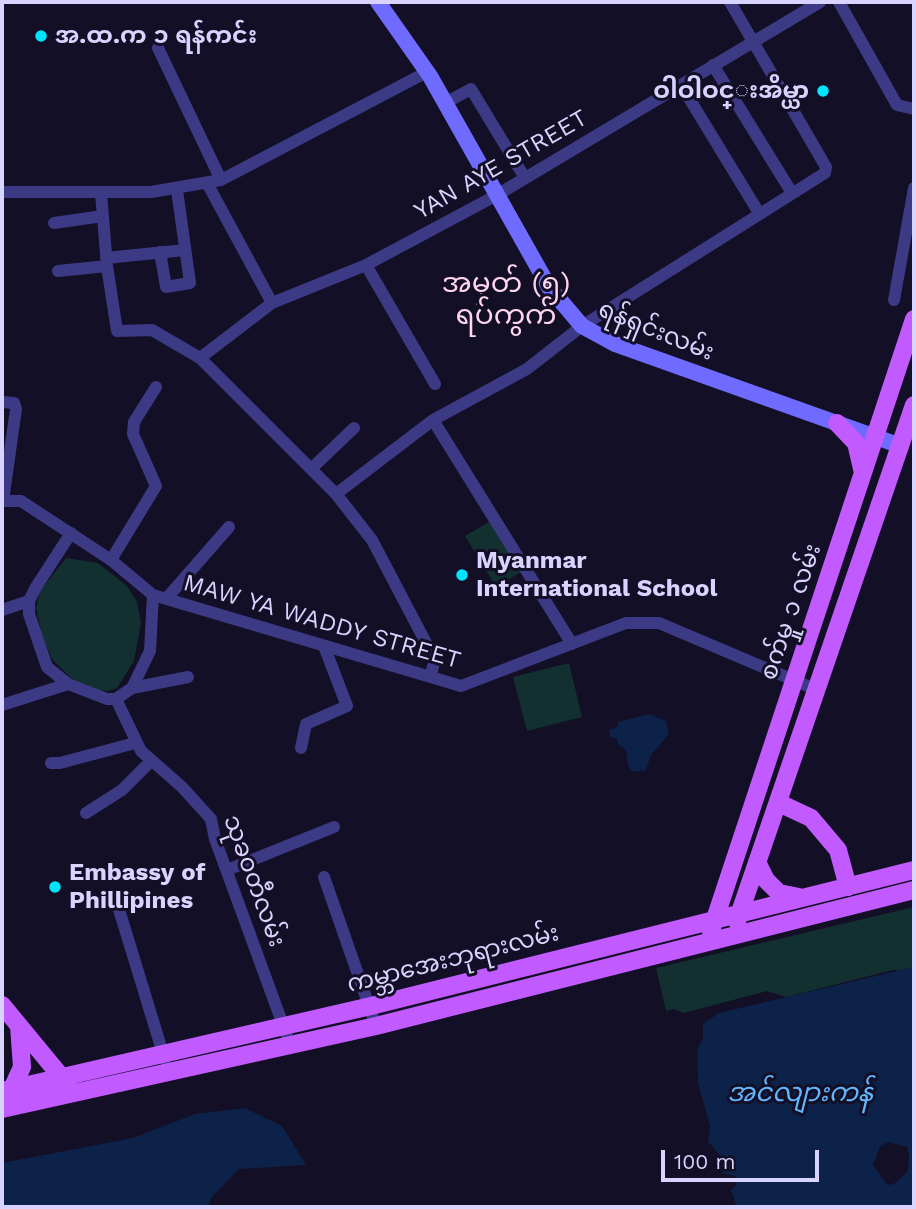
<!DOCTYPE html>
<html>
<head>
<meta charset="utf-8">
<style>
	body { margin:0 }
	#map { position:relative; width:916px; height:1209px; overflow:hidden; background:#130f26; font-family:"Work Sans",sans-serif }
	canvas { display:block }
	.frame { position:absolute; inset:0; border:4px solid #d9d4ff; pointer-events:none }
	.scale { position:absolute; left:661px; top:1150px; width:158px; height:32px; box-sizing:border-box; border:4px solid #d9d4ff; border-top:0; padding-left:9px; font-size:21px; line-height:24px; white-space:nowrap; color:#d9d4ff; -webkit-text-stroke:5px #130f26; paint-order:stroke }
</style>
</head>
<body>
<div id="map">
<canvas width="916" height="1209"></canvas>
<div class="frame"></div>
<div class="scale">100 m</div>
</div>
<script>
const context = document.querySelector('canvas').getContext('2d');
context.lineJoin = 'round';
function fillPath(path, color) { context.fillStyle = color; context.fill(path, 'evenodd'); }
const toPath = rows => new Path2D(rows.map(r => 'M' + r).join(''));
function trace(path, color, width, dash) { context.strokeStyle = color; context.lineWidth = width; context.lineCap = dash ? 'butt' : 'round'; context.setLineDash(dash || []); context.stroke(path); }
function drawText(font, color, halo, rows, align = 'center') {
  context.font = font + ' "Work Sans","Noto Sans Myanmar",sans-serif'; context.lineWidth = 6; context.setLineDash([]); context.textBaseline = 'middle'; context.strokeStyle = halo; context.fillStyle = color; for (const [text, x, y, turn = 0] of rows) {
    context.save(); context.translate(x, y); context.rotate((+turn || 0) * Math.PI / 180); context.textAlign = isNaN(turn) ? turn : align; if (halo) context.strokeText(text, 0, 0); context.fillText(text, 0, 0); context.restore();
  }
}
const green = toPath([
	[491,521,521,572,496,587,465,536],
	[66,558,98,563,127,586,137,602,141,623,137,645,134,661,117,688,108,691,93,689,72,679,52,659,42,636,36,608,40,591],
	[569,663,582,717,527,731,513,677],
	[914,907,914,967,908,970,893,970,786,997,767,991,684,1013,674,1009,666,1011,656,968]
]);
const water = toPath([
	[649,714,666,721,669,734,651,755,646,770,633,772,628,766,626,750,618,744,617,738,610,737,609,730,617,727,618,722],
	[914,967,914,1207,737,1207,731,1190,737,1184,735,1176,722,1173,724,1161,708,1141,710,1127,698,1082,697,1050,703,1039,703,1024,719,1013],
	[888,1142,907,1147,909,1155,908,1171,894,1184,887,1185,873,1165,880,1147],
	[245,1108,282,1126,306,1165,239,1169,211,1198,209,1207,2,1207,2,1163,133,1138,195,1114]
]);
const minor = toPath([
	[839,2,897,105,914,109],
	[158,48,221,180],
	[713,65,792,193],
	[681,85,759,213],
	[445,103,471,89,525,178],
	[207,183,272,303],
	[2,192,151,192,221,180,427,72],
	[54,223,103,216],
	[160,252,166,287,190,283,177,190],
	[106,258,185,250],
	[366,265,435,384],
	[107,266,117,331,152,330,200,358,336,494,372,540,435,660,430,677],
	[58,271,107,266,101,193],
	[894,300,914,188],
	[200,358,272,303,366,265,497,195,820,2],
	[2,402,14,403,16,409,3,501],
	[433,420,572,644],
	[311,469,354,428],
	[336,494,433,420,527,369,582,326,825,173,826,167,730,2],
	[2,501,21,501,111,560,153,595,461,686,626,623,659,623,817,690],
	[71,533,36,587,29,601,29,614,47,667,68,684,107,699,116,699,132,688,150,651,153,595],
	[111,560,156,486,133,434,134,422,156,387],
	[166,599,229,527],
	[2,610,29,601],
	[132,688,188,677],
	[116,699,141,751,182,787,211,819,215,839,290,1044],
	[2,705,68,684],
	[301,748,306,724,347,706,324,646],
	[51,763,60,763,135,743],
	[86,813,122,790,151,761],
	[227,870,334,827],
	[324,877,376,1026],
	[117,903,165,1060]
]);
const secondary = toPath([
	[378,2,430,76,549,287,582,326,615,344,901,446]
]);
const primary = toPath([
	[837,423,856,443,863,473],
	[779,803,811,818,838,850,848,887],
	[757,862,766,880,779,893,799,897],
	[737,921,914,405],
	[711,931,914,319],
	[2,1005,68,1085],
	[12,1089,22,1067,19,1026],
	[2,1091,371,1006,914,870],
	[2,1109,376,1026,914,890]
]);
const markers = [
	[41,36,7,"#00e5ff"],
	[823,91,7,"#00e5ff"],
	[462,575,7,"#00e5ff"],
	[55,887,7,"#00e5ff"]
];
const poiNames = [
	["အ.ထ.က ၁ ရန်ကင်း",55,36],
	["ဝါဝါဝင္းအိမ္ယာ",809,91,"right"],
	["Myanmar",476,561],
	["International School",476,589],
	["Embassy of",69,873],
	["Phillipines",69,901]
];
const streetNames = [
	["YAN AYE STREET",501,165,-30],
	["ရန်ရှင်းလမ်း",656,331,22],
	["စက်မှု ၁ လမ်း",791,612,-71],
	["MAW YA WADDY STREET",322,622,16],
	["သုခဝတီလမ်း",254,881,70],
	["ကမ္ဘာအေးဘုရားလမ်း",453,959,-14]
];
const waterNames = [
	["အင်လျားကန်",800,1093]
];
const quarterNames = [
	["အမှတ် (၅)",506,284],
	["ရပ်ကွက်",506,316]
];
fillPath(green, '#12302f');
fillPath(water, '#0c2248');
trace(minor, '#3d3a85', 12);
trace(secondary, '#6f6bff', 16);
trace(primary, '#c25bff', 18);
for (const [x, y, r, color] of markers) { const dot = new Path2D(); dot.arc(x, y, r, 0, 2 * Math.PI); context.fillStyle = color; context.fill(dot); trace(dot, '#130f26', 2.5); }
drawText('bold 24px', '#d9d4ff', '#130f26', poiNames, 'left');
drawText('24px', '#d9d4ff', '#130f26', streetNames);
drawText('italic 26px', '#62b6ff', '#130f26', waterNames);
drawText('28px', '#ffd6f0', '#130f26', quarterNames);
</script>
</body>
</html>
